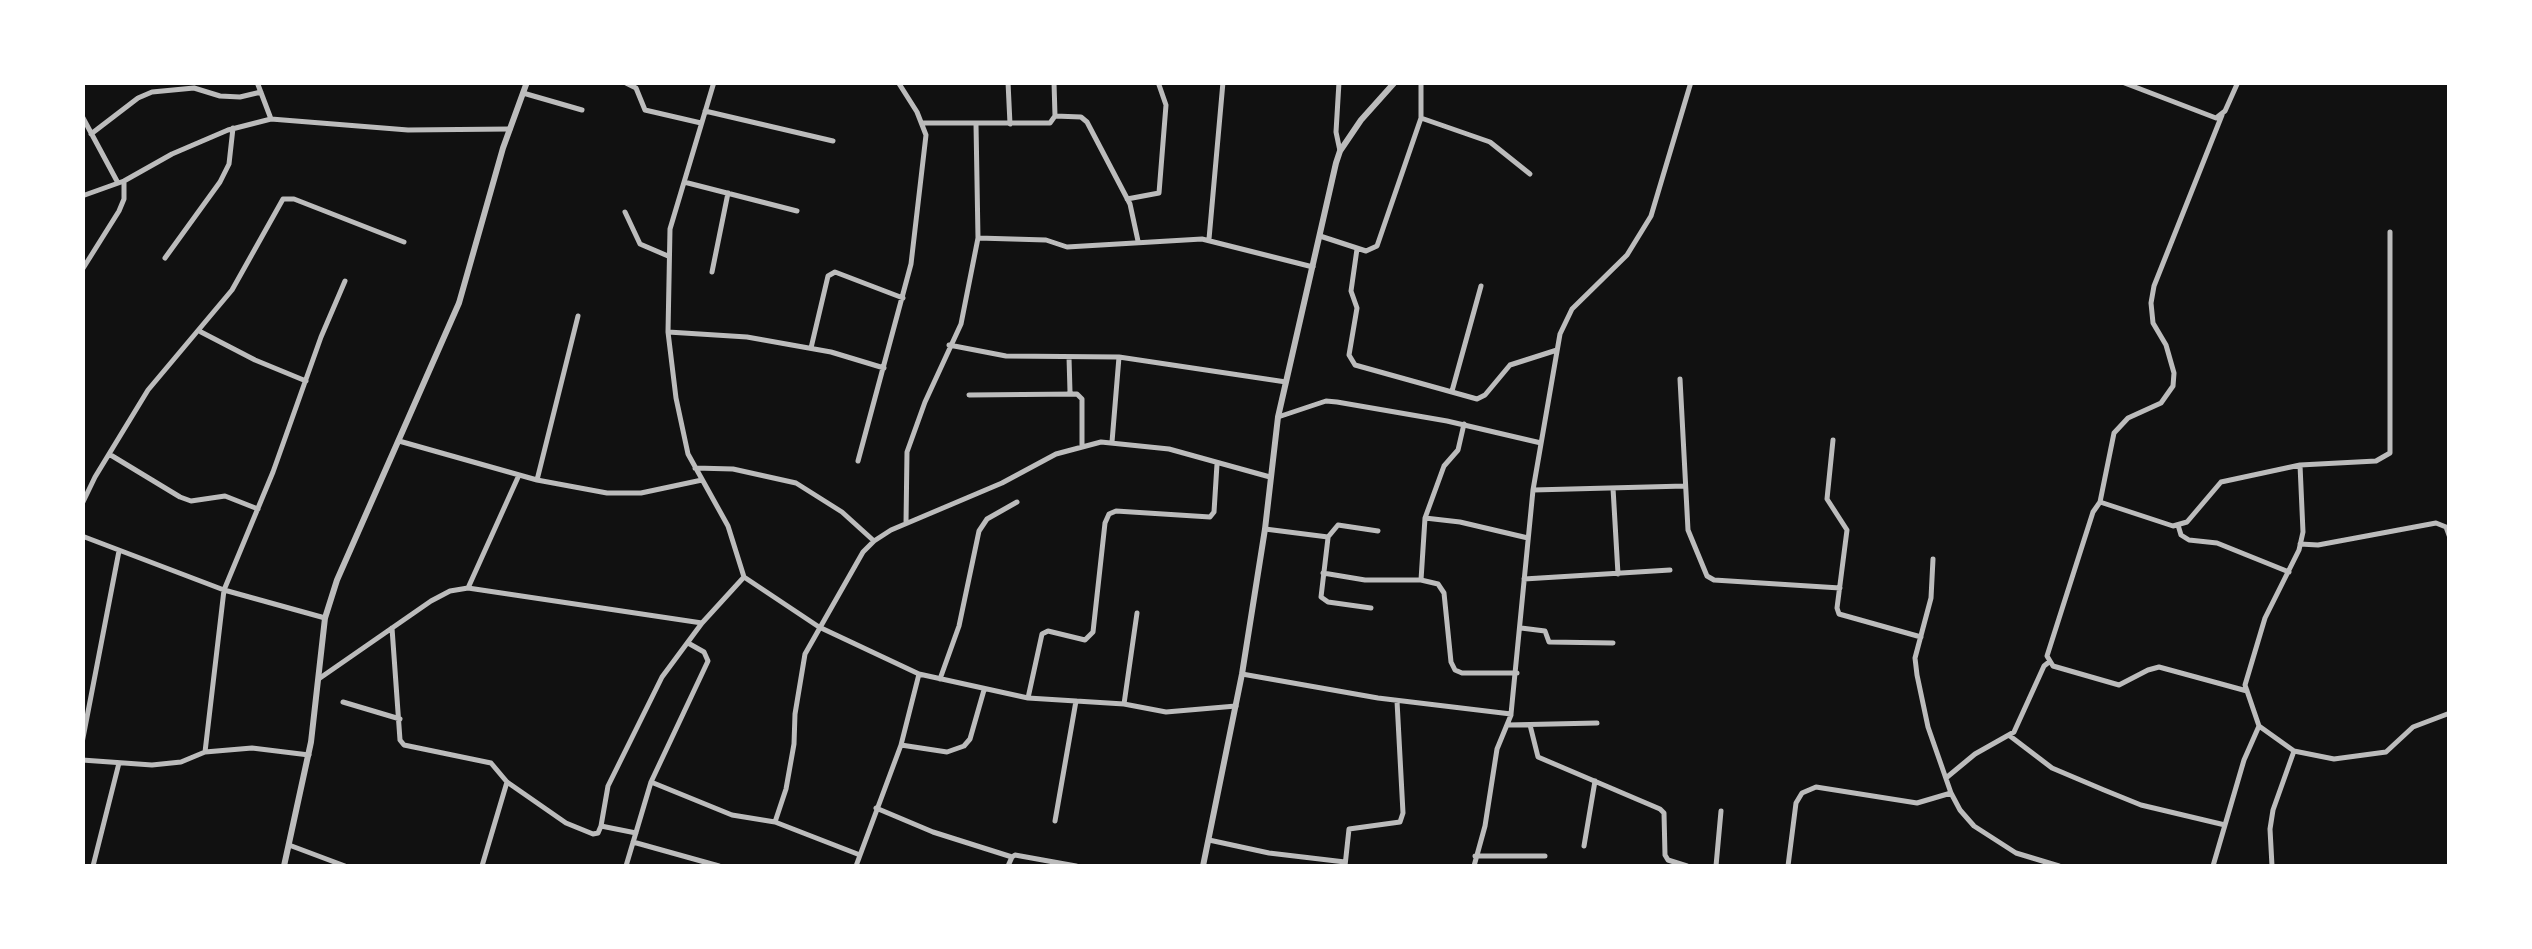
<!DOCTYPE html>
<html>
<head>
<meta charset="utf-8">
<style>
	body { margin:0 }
	#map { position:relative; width:2532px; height:949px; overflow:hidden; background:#111; font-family:"Open Sans",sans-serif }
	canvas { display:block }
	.frame { position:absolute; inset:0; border:85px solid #fff; pointer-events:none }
</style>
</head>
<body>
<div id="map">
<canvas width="2532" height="949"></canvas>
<div class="frame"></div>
</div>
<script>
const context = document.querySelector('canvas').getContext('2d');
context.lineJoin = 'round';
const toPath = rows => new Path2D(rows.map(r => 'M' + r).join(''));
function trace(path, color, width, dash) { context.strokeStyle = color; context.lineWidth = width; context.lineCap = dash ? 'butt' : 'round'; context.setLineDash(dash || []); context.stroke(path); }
const minor = toPath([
	[257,82,271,119],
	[624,82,636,88,645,110,701,123],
	[714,82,670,229,668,332,676,398,688,454,728,526,744,577,819,627,919,674,1028,698,1124,704,1166,712,1236,706],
	[1008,82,1010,124],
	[1339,82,1336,132,1340,151],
	[2122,82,2216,118,2225,111,2238,82],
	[523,93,582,110],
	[705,111,833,141],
	[82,116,118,183],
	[1055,116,1081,117,1087,122,1130,204,1138,241],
	[1421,118,1490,142,1530,174],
	[922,123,1050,123,1055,116,1054,82],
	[91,134,138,98,152,92,194,88,220,96,240,97,261,92],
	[684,182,797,211],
	[82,196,124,181,172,154,228,130,271,119,408,130,510,129],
	[1127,199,1159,193,1166,105,1158,82],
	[625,212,640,244,668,256],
	[2390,232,2390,453,2376,461,2300,465,2303,532,2299,550,2265,618,2245,685,2259,726,2294,751,2334,759,2386,752,2413,727,2450,713],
	[1320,236,1366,251,1377,246,1421,118,1421,82],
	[978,238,1046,240,1067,247,1202,239,1313,267],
	[1209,239,1223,82],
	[1357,249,1351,291,1357,308,1349,355,1355,365,1477,399,1485,395,1510,365,1557,350],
	[165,258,220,182,229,164,233,128],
	[82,270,119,211,124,199,124,181],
	[712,272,728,193],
	[201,332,255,360,306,381],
	[668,332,747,337,831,352,884,368],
	[949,345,1006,356,1119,357],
	[811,348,828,276,835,272,903,298],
	[1069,357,1070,392],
	[1680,379,1688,530,1707,576,1714,580,1840,588],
	[1452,391,1481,286],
	[969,395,1077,394,1082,399,1082,446],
	[1278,417,1326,401,1337,402,1447,421,1541,443],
	[1833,440,1827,499,1847,530,1837,608,1839,614,1921,637],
	[399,441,537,480,607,493,641,493,702,480],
	[1112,442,1119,357,1286,382],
	[109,454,180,497,191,501,225,496,258,509],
	[858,461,911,264,926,135,917,112,898,82],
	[695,468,733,469,796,483,842,512,874,541],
	[537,480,578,316],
	[1613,488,1618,574],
	[1533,490,1685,486],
	[2100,502,2114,433,2128,418,2161,403,2173,386,2174,373,2166,345,2153,323,2151,303,2154,286,2222,115],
	[82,504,95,477,148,390,232,290,283,199,294,199,404,242],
	[1425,518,1460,522,1528,538],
	[906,523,907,452,925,402,961,324,978,238,976,124],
	[2178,525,2181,535,2189,540,2217,543,2289,572],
	[1265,529,1328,537,1338,525,1378,531],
	[82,536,224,590,325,618],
	[1328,538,1321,597,1328,602,1371,608],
	[2300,544,2318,545,2436,523,2446,527,2450,538],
	[1933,559,1931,598,1915,658,1917,675,1928,727,1951,793],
	[1323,573,1365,580,1421,580,1438,584,1444,593,1451,662,1455,670,1462,673,1517,673],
	[1524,579,1670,570],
	[1421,580,1425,518,1444,466,1458,450,1464,424],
	[468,588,519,475],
	[392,628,400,740,404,745,491,763,507,782,566,823,593,834,598,833,601,826],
	[1521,628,1545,631,1549,642,1613,643],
	[1242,674,1378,698,1511,714,1533,490,1560,334,1572,309,1627,255,1651,216,1691,82],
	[320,678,431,601,450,591,468,588,702,623],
	[940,679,959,626,979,531,987,519,1017,502],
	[2247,691,2159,667,2148,670,2119,685,2053,666,2047,656,2093,512,2100,502,2173,526,2187,522,2221,482,2300,465],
	[1028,698,1042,634,1048,631,1085,640,1093,632,1105,523,1109,514,1116,511,1210,517,1214,512,1217,464],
	[343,702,400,719],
	[1124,704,1137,613],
	[1507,725,1597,723],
	[1530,725,1538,757,1660,809,1664,813,1665,855,1668,860,1687,866],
	[2010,736,2052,768,2104,790,2141,805,2225,825],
	[82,743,119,551],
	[901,745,947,752,964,746,970,739,984,690],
	[205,752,224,590,273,472,321,337,345,281],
	[82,760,152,765,181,762,205,752,252,748,309,755],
	[1946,778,1975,754,2014,732,2044,666,2049,662],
	[651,782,732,815,775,822,860,855],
	[876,808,933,832,1012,857],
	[1055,821,1076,701],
	[775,822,786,789,794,744,795,714,805,654,863,552,874,541,891,530,1002,483,1056,454,1101,442,1169,449,1270,477],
	[636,833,601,826,608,786,662,677,702,623,744,577],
	[1209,840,1269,853,1345,862],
	[633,842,719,866],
	[289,845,345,866],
	[1584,846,1595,781],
	[1475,856,1545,856],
	[93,866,119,763],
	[482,866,507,782],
	[626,866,651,782,708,661,704,652,688,643],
	[856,866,901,745,919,674],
	[1008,866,1012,857,1015,855,1076,866],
	[1345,866,1349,829,1400,822,1403,813,1397,701],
	[1474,866,1485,826,1497,749,1511,715],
	[1716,866,1721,811],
	[1788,866,1796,803,1802,793,1816,787,1917,803,1951,793,1960,810,1974,826,2016,853,2059,866],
	[2213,866,2244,760,2259,726],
	[2272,866,2270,829,2273,810,2294,751]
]);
const tertiary = toPath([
	[284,866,311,742,325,618,337,580,459,303,503,148,527,82],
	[1203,866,1242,674,1265,529,1278,417,1336,163,1340,151,1361,120,1395,82]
]);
trace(minor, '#bcbcbc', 5);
trace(tertiary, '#bcbcbc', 6);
</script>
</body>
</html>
